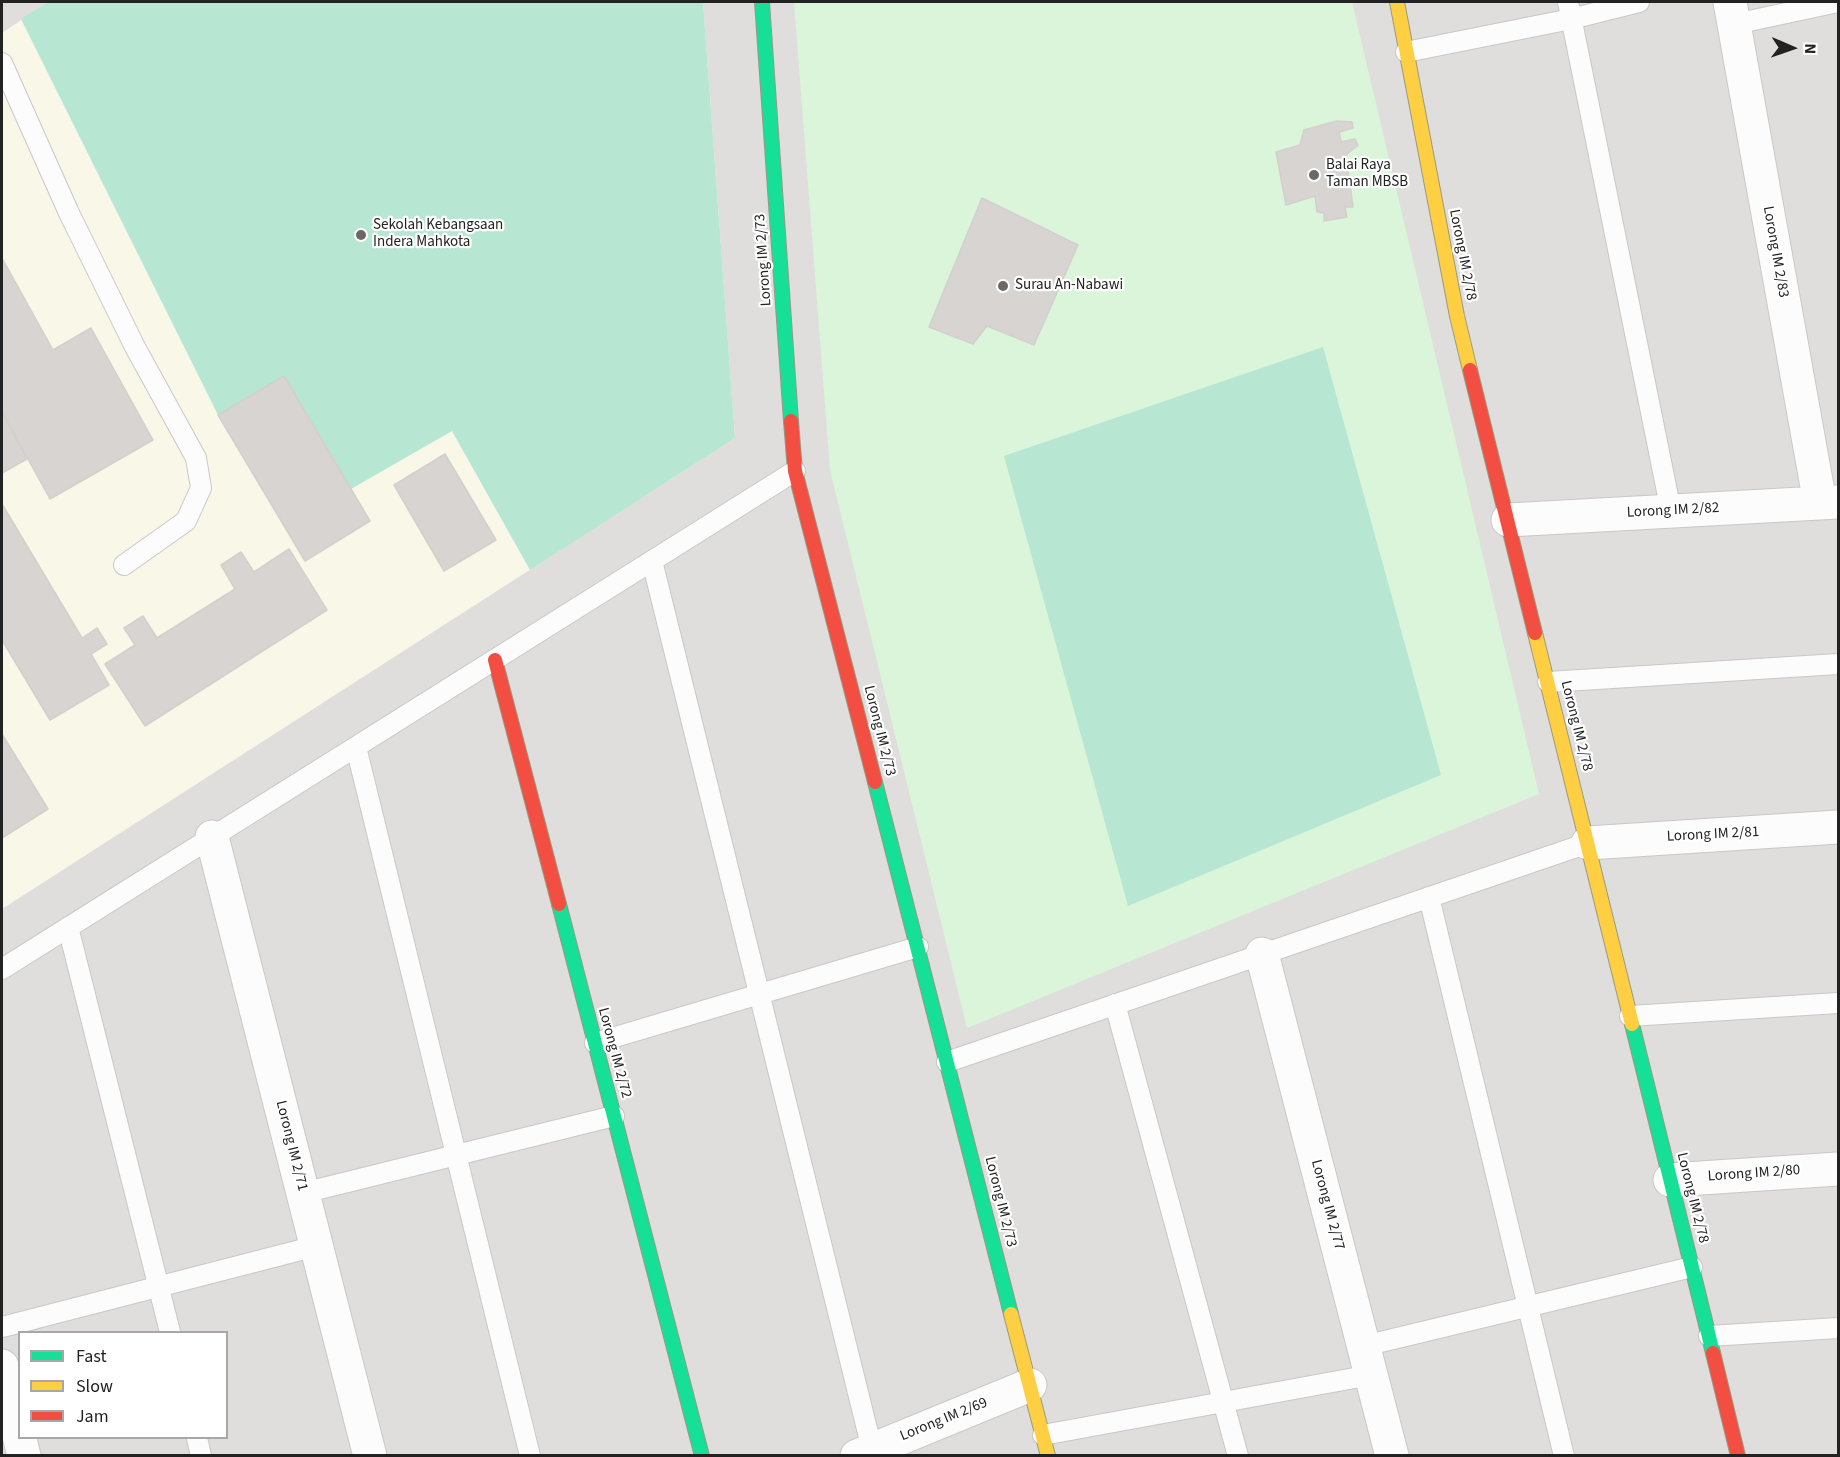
<!DOCTYPE html>
<html>
<head>
<meta charset="utf-8">
<style>
	body { margin:0 }
	#map { position:relative; width:1840px; height:1457px; overflow:hidden; background:#f0eeeb; font-family:"Source Sans 3",sans-serif }
	canvas { display:block }
	.frame { position:absolute; inset:0; border:3px solid #222; pointer-events:none }
	.legend { position:absolute; left:18px; top:1331px; width:210px; height:108px; box-sizing:border-box; background:#fff; border:2px solid #a7a7a7; margin:0; padding:8px 10px; list-style:none; font-size:18px; color:#222 }
	.legend li { display:flex; align-items:center; gap:12px; height:30px }
	.legend b { width:30px; border:2px solid #a7a7a7 }
	.north { position:absolute; left:1762px; top:18px; width:60px; height:60px; -webkit-text-stroke:4px #fff; paint-order:stroke; rotate:92deg; font-size:16px; font-weight:700; line-height:24px; text-align:center; color:#222 }
	.north::after { content:''; display:block; margin:auto; width:21px; height:27px; background:#222; clip-path:polygon(50% 0,100% 100%,50% 72%,0 100%) }
</style>
</head>
<body>
<div id="map">
<canvas width="1840" height="1457"></canvas>
<div class="frame"></div>
<ul class="legend">
<li><b style="height:8px;background:#16e098"></b>Fast</li>
<li><b style="height:8px;background:#ffcf43"></b>Slow</li>
<li><b style="height:8px;background:#f24e42"></b>Jam</li>
</ul>
<div class="north">N</div>
</div>
<script>
const context = document.querySelector('canvas').getContext('2d');
context.lineJoin = 'round';
function fillPath(path, color) { context.fillStyle = color; context.fill(path, 'evenodd'); }
const toPath = rows => new Path2D(rows.map(r => 'M' + r).join(''));
function trace(path, color, width, dash) { context.strokeStyle = color; context.lineWidth = width; context.lineCap = dash ? 'butt' : 'round'; context.setLineDash(dash || []); context.stroke(path); }
function drawText(font, color, halo, rows, align = 'center') {
  context.font = font + ' "Source Sans 3",sans-serif'; context.lineWidth = 4.5; context.setLineDash([]); context.textBaseline = 'middle'; context.strokeStyle = halo; context.fillStyle = color; for (const [text, x, y, turn = 0] of rows) {
    context.save(); context.translate(x, y); context.rotate((+turn || 0) * Math.PI / 180); context.textAlign = isNaN(turn) ? turn : align; if (halo) context.strokeText(text, 0, 0); context.fillText(text, 0, 0); context.restore();
  }
}
const residential = toPath([
	[2,2,1838,2,1838,1455,2,1456],
	[20,1332,226,1332,226,1438,20,1438]
]);
const education = toPath([
	[48,2,703,2,735,438,2,909,2,33]
]);
const park = toPath([
	[794,2,1352,2,1539,794,967,1028,830,470]
]);
const pitch = toPath([
	[48,2,703,2,735,438,530,570,452,431,351,489,284,376,218,415,21,19],
	[1323,347,1441,775,1128,906,1004,456]
]);
const building = toPath([
	[1337,121,1352,122,1353,128,1339,132,1341,142,1355,139,1358,145,1346,155,1353,207,1345,207,1347,217,1324,221,1324,213,1317,212,1315,196,1286,205,1276,152,1300,145,1304,130,1337,121],
	[982,198,1078,245,1034,345,987,326,973,344,929,327,982,198],
	[2,258,53,350,91,328,153,440,50,499,2,412,2,258],
	[284,376,370,521,305,561,218,415,284,376],
	[2,412,27,459,2,473,2,412],
	[445,454,496,540,444,571,394,485,445,454],
	[2,504,82,638,97,628,107,644,91,654,109,685,50,720,2,640,2,504],
	[289,549,327,610,145,726,105,664,135,645,124,628,143,616,157,638,235,589,221,565,241,552,254,572,289,549],
	[2,734,48,809,2,838,2,734]
]);
const lane = toPath([
	[1568,2,1671,511],
	[1735,24,1838,2],
	[1406,52,1571,19,1639,2],
	[2,63,69,213,135,347,196,458,201,488,186,521,124,565],
	[652,561,872,1449],
	[1548,682,1838,664],
	[356,747,530,1456],
	[1429,897,1564,1456],
	[68,927,170,1332],
	[2,969,795,471],
	[1115,1004,1238,1456],
	[1630,1016,1838,1003],
	[595,1043,918,947],
	[947,1062,1588,843],
	[303,1193,614,1116],
	[2,1327,316,1246],
	[1709,1336,1838,1328],
	[1364,1346,1692,1267],
	[1043,1435,1371,1375],
	[197,1438,201,1456]
]);
const street = toPath([
	[1730,2,1820,503],
	[1508,520,1838,502],
	[212,837,370,1456],
	[1588,843,1838,827],
	[1262,954,1392,1456],
	[1670,1180,1838,1169],
	[2,1366,24,1456],
	[857,1456,1030,1385]
]);
const fast = toPath([
	[762,2,791,421],
	[875,782,1011,1314],
	[559,904,702,1456],
	[1632,1024,1713,1353]
]);
const slow = toPath([
	[1397,2,1457,316,1470,370],
	[1535,633,1632,1024],
	[1011,1314,1048,1456]
]);
const jam = toPath([
	[1470,370,1535,633],
	[791,421,795,471,875,782],
	[495,660,559,904],
	[1713,1353,1738,1456]
]);
const markers = [
	[1314,175,6,"#6a6968"],
	[361,235,6,"#6a6968"],
	[1003,286,6,"#6a6968"]
];
const poiNames = [
	["Balai Raya",1326,166],
	["Taman MBSB",1326,183],
	["Sekolah Kebangsaan",373,226],
	["Indera Mahkota",373,243],
	["Surau An-Nabawi",1015,286]
];
const streetNames = [
	["Lorong IM 2/83",1775,252,80],
	["Lorong IM 2/78",1462,255,79],
	["Lorong IM 2/73",764,260,-94],
	["Lorong IM 2/82",1673,511,-3],
	["Lorong IM 2/78",1576,726,76],
	["Lorong IM 2/73",879,731,76],
	["Lorong IM 2/81",1713,835,-3],
	["Lorong IM 2/72",614,1053,75],
	["Lorong IM 2/71",291,1146,76],
	["Lorong IM 2/80",1754,1174,-4],
	["Lorong IM 2/78",1692,1198,76],
	["Lorong IM 2/73",1000,1202,76],
	["Lorong IM 2/77",1327,1205,75],
	["Lorong IM 2/69",944,1420,-22]
];
fillPath(residential, '#dfdedc');
fillPath(education, '#f8f7e8');
fillPath(park, '#daf5da');
fillPath(pitch, '#b7e6d2');
fillPath(building, '#d7d4d2');
trace(building, '#d3d0cc', 1.5);
trace(lane, '#c9c8c7', 22);
trace(street, '#c9c8c7', 35);
trace(fast, '#999a82', 16);
trace(slow, '#999a82', 16);
trace(jam, '#999a82', 16);
trace(lane, '#fdfcfc', 20);
trace(street, '#fdfcfc', 33);
trace(fast, '#16e098', 14);
trace(slow, '#ffcf43', 14);
trace(jam, '#f24e42', 14);
for (const [x, y, r, color] of markers) { const dot = new Path2D(); dot.arc(x, y, r, 0, 2 * Math.PI); context.fillStyle = color; context.fill(dot); trace(dot, '#fff', 2); }
drawText('15px', '#222', '#fff', poiNames, 'left');
drawText('15px', '#222', '#fff', streetNames);
</script>
</body>
</html>
